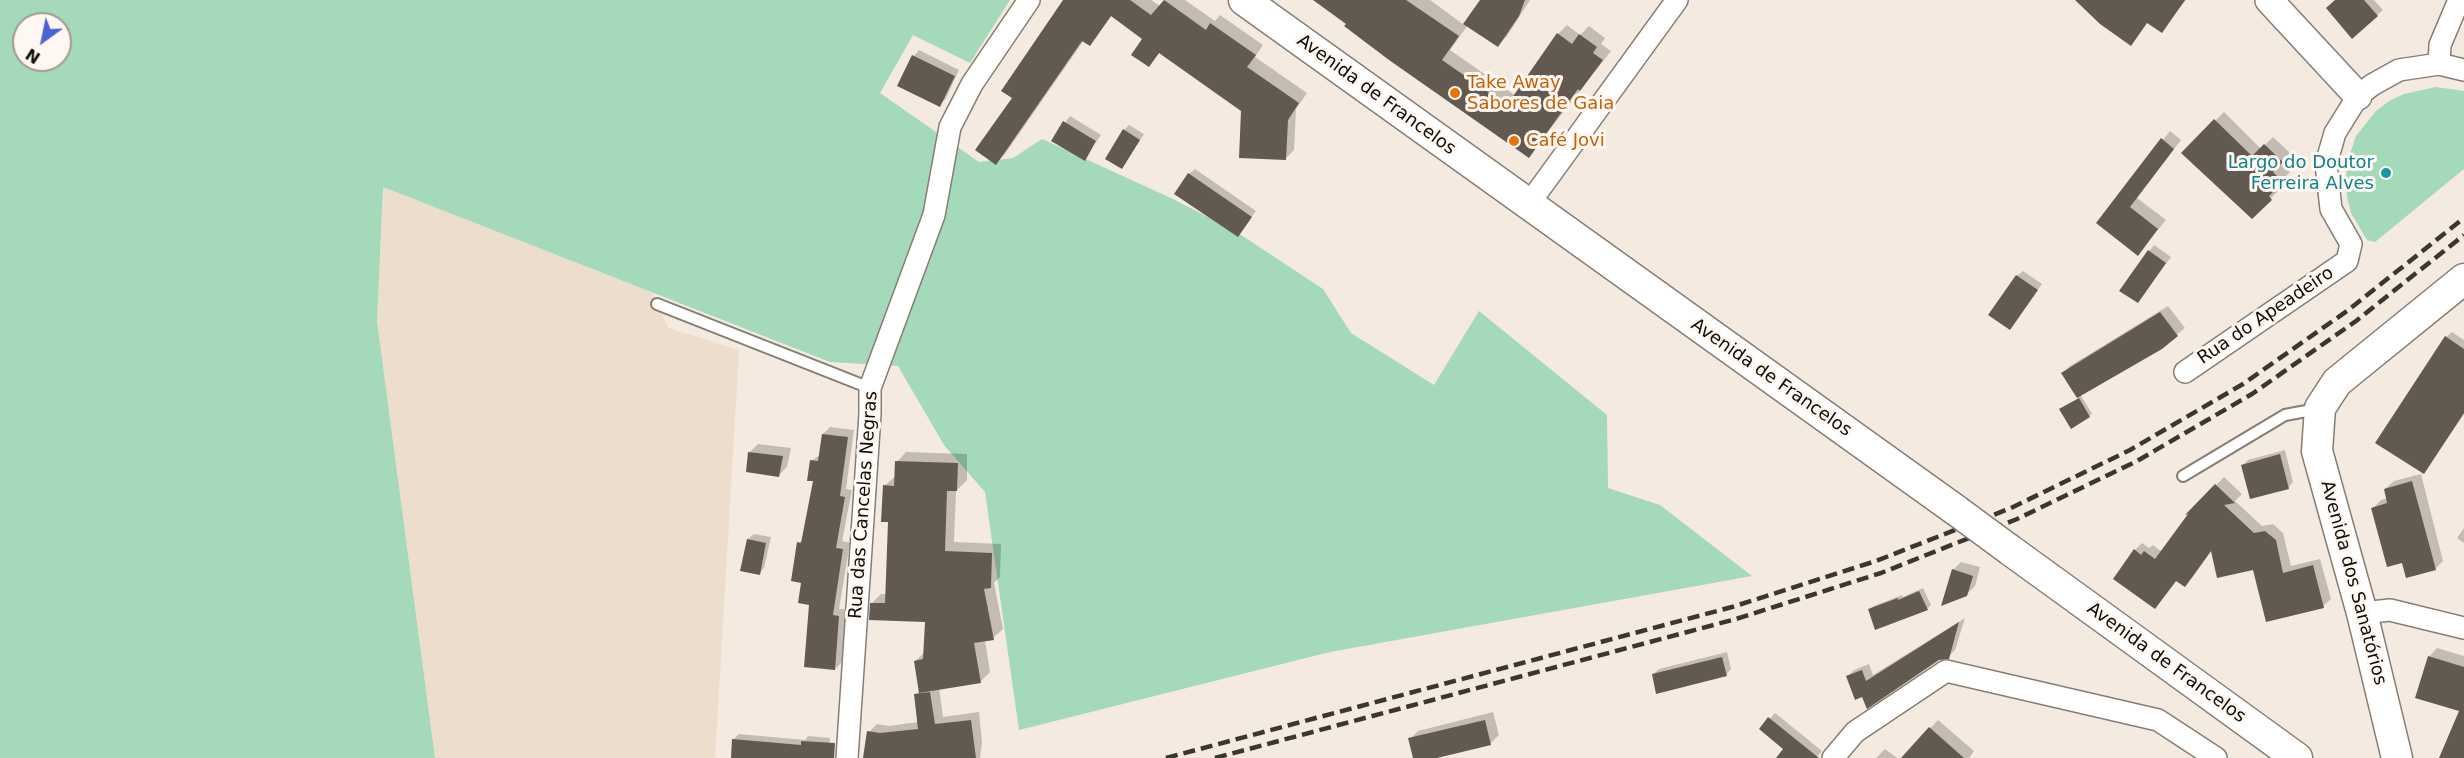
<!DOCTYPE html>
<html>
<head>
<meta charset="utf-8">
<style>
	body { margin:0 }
	#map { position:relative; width:2464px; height:758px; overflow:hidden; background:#f5eadf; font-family:"DejaVu Sans",sans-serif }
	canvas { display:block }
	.north { position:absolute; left:12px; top:12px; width:60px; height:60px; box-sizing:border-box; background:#fff8f2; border:2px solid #a09a95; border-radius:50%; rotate:213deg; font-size:16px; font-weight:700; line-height:24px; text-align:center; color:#110e0a }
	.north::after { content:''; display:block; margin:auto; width:21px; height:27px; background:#4a62d6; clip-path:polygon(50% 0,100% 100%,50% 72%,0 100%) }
</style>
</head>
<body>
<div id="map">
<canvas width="2464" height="758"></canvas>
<div class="north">N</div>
</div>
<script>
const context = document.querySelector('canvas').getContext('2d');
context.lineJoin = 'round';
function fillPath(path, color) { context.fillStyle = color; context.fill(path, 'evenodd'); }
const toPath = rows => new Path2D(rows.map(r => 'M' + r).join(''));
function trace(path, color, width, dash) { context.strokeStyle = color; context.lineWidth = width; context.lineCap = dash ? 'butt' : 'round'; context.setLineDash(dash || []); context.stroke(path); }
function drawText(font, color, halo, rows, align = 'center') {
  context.font = font + ' "DejaVu Sans",sans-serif'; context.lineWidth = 6; context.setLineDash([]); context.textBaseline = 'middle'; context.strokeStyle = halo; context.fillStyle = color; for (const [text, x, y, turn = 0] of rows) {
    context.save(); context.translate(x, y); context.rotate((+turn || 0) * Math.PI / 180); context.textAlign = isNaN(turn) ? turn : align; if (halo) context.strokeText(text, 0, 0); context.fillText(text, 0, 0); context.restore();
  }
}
const built = toPath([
	[383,187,653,293,668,328,739,350,715,758,435,758,377,321]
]);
const green = toPath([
	[0,0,1010,0,970,63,913,35,880,93,979,162,1013,158,1042,139,1173,199,1235,231,1323,289,1351,333,1434,385,1479,311,1607,415,1608,488,1660,505,1752,576,1330,652,1019,730,985,492,944,445,898,366,830,362,383,187,377,321,435,758,0,758],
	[24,24,60,24,60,60,24,60],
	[2436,87,2464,91,2464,169,2375,242,2367,240,2351,213,2347,197,2346,166,2356,136,2376,111,2389,101,2404,94]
]);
const shadow = toPath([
	[1065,0,1151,0,1160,6,1164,0,1185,0,1215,21,1220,15,1263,45,1255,57,1307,93,1296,109,1294,150,1285,159,1242,111,1160,52,1148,66,1144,38,1112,15,1090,44,1084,40,1005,154,996,163,1014,97],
	[1317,0,1430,0,1464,25,1482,0,1530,0,1507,36,1498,45,1468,25,1450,50,1516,96,1558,34,1567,25,1580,35,1589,26,1605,38,1601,44,1611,51,1529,156],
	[2080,0,2186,0,2161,31,2148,22,2131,44],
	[2336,0,2374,0,2383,10,2352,37],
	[919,50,959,70,945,100,939,105,899,86,914,56],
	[2224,112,2261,149,2273,137,2290,153,2280,163,2290,172,2276,187,2279,190,2252,217,2183,153],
	[1070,116,1101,135,1084,159,1053,140],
	[1129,125,1144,134,1122,168,1124,130],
	[2170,131,2181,140,2137,198,2166,220,2138,254,2098,223],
	[1195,169,1256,211,1238,235,1189,174],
	[2154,245,2171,257,2138,302,2121,290],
	[2023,271,2042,284,2010,328,2017,276],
	[2168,306,2185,328,2161,347,2080,394,2092,414,2089,416,2063,373,2070,366],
	[2452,332,2464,340,2464,414,2424,473,2446,337],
	[830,427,854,430,846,489,852,490,842,541,850,543,839,609,846,609,843,649,842,662,835,669,803,581,799,543,804,538,815,480,811,461,821,454,823,434],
	[758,444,791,448,787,467,779,475,750,452],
	[2285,450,2293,482,2288,488,2243,465,2248,460],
	[906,452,967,454,967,480,956,491,954,542,1001,544,1000,577,994,583,1003,629,993,638,985,640,990,672,980,682,939,688,943,717,979,712,982,742,980,758,865,758,869,732,877,724,889,726,918,722,916,695,920,691,915,661,925,652,926,621,872,603,881,594,887,594,890,521,884,486,896,476,897,462],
	[2421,474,2443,561,2435,569,2403,562,2373,508,2381,500,2388,498,2385,489,2394,481],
	[2224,477,2242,494,2235,501,2262,526,2273,524,2283,533,2291,566,2320,559,2331,599,2323,606,2254,568,2212,550,2192,578,2184,585,2177,580,2155,608,2135,550,2142,543,2149,548,2153,545,2162,552,2190,512],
	[2464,528,2464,543,2457,538],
	[754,534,771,537,764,568,759,573,748,539],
	[1961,562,1980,567,1975,586,1966,595,1953,570],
	[1923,588,1931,605,1927,609,1869,610,1874,606,1902,595,1903,597],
	[1965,618,1955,650,1948,657,1938,659,1862,695,1847,677,1854,670,1869,664,1873,675],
	[2437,648,2464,656,2464,758,2440,758,2461,710,2429,657],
	[1727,652,1731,669,1726,675,1653,675,1659,669],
	[1493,712,1499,735,1490,744,1431,758,1414,758,1410,739,1418,731],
	[1775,713,1822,751,1816,758,1778,758,1785,749,1761,729],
	[1938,720,1974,751,1969,758,1903,758],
	[739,734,805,740,808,736,830,738,829,758,732,758,734,739],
	[1885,749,1897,758,1876,758]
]);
const building = toPath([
	[1063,0,1130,0,1151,15,1164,0,1206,30,1210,23,1256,55,1247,67,1299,103,1288,120,1286,160,1239,158,1241,111,1159,53,1149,67,1131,55,1142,39,1111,16,1090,46,1082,41,996,165,975,150,1012,98,1001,91],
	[1313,0,1406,0,1459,36,1442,60,1507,105,1557,33,1572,44,1579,34,1597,47,1593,53,1603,60,1580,91,1578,89,1529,158,1389,60,1344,26,1346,24],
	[1480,0,1525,0,1519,16,1498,47,1463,24],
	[2075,0,2185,0,2162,33,2147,23,2131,46,2100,24],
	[2335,0,2364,0,2378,16,2352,39,2326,8],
	[912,55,955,76,940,107,897,86],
	[2214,119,2252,156,2264,144,2283,162,2273,172,2283,182,2269,196,2272,200,2252,219,2181,153],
	[1063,121,1096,141,1085,161,1051,141],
	[1123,129,1140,140,1122,169,1105,159],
	[2161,138,2174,149,2130,207,2158,229,2138,256,2096,223],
	[1188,173,1252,217,1238,237,1174,194],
	[2148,250,2166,263,2138,303,2119,291],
	[2016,275,2038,290,2010,330,1988,315],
	[2160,312,2178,336,2162,349,2077,398,2061,373],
	[2445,336,2464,349,2464,413,2424,474,2375,443],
	[2079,398,2090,417,2071,429,2059,409],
	[822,434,848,437,840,496,845,497,836,548,843,549,833,615,839,616,835,670,804,667,809,605,798,603,801,583,791,581,797,542,801,543,813,481,807,481,810,460,818,461],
	[748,452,783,456,779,477,746,472],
	[2280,454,2289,489,2250,499,2241,465],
	[895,461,958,463,957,491,947,491,945,551,992,553,991,588,984,589,994,640,974,643,981,683,919,693,914,661,923,659,925,622,869,620,870,603,885,603,888,522,881,522,883,485,894,486],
	[2412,481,2436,570,2406,578,2402,563,2387,567,2371,508,2387,503,2384,489],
	[2215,484,2235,503,2224,505,2254,533,2265,531,2276,540,2283,573,2313,565,2324,608,2266,622,2253,570,2217,578,2211,551,2185,587,2176,581,2155,609,2113,579,2134,549,2141,555,2144,551,2155,559,2188,514,2185,515],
	[747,539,766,543,760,575,740,571],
	[1952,569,1973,576,1967,596,1941,606],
	[1919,591,1928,610,1875,630,1868,609,1898,598,1898,600],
	[1959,622,1949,659,1939,660,1867,709,1862,697,1855,700,1846,676,1862,670,1866,681],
	[2428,656,2464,667,2464,758,2439,758,2459,711,2415,698],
	[1722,657,1727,676,1656,694,1652,674],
	[930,692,935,724,971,720,976,758,863,758,867,731,880,733,918,729,914,694],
	[1768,717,1819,758,1776,758,1783,749,1759,729],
	[1485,720,1491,745,1437,758,1413,758,1408,738],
	[1929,727,1964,758,1901,758],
	[732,739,801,745,801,741,835,743,834,758,731,758]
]);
const service = toPath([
	[657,304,870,388],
	[2183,476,2285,415,2317,409]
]);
const minor = toPath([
	[2439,64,2440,45,2459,0],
	[1528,205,1677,0],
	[2185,372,2347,261,2351,244,2331,209,2326,164,2335,133,2358,96,2372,85,2399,70,2439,64,2464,70],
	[2362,613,2390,610,2464,628],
	[847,758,870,414,870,388,934,215,950,127,972,84,1029,0],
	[1833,758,1855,732,1946,671,2158,720,2216,758]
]);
const tertiary = toPath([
	[2269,0,2358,96]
]);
const secondary = toPath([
	[1244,0,1957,511],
	[2010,550,2297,758],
	[2397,758,2362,613,2317,451,2320,408,2337,382,2464,279]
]);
const rail = toPath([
	[1166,758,1732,607,1876,561,2011,508,2130,450,2243,384,2347,311,2464,218],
	[1215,758,1736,619,1881,573,2017,519,2137,461,2252,394,2356,321,2464,235]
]);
const secondaryBridge = toPath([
	[1957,511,2010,550]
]);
const markers = [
	[1455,93,6,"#e8710a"],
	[1514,141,6,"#e8710a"],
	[2386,173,6,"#0f9aa8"]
];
const foodNames = [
	["Take Away",1467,83],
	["Sabores de Gaia",1467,104],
	["Café Jovi",1526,141]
];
const streetNames = [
	["Avenida de Francelos",1376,95,36],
	["Rua do Apeadeiro",2266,316,-34],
	["Avenida de Francelos",1771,378,35],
	["Rua das Cancelas Negras",864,505,-86],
	["Avenida dos Sanatórios",2353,583,75],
	["Avenida de Francelos",2166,663,36]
];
const cultureNames = [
	["Largo do Doutor",2374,163],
	["Ferreira Alves",2374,184]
];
fillPath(built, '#ecddcc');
fillPath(green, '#a4d9ba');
fillPath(shadow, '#0003');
fillPath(building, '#625a50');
trace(service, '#867d73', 14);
trace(minor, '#867d73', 24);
trace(tertiary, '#867d73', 30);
trace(secondary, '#867d73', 33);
trace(service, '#fff', 10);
trace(minor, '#fff', 21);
trace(tertiary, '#fff', 27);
trace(secondary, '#fff', 30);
trace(rail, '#3a3630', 4.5, [12, 6]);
trace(secondaryBridge, '#867d73', 33, []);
trace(secondaryBridge, '#fff', 30);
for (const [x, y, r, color] of markers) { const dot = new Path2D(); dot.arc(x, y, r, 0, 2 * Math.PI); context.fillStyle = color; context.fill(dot); trace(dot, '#fff8f2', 2); }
drawText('18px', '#c56008', '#fff8f2', foodNames, 'left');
drawText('18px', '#110e0a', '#fff8f2', streetNames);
drawText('18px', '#0d838f', '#fff8f2', cultureNames, 'right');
</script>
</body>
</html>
